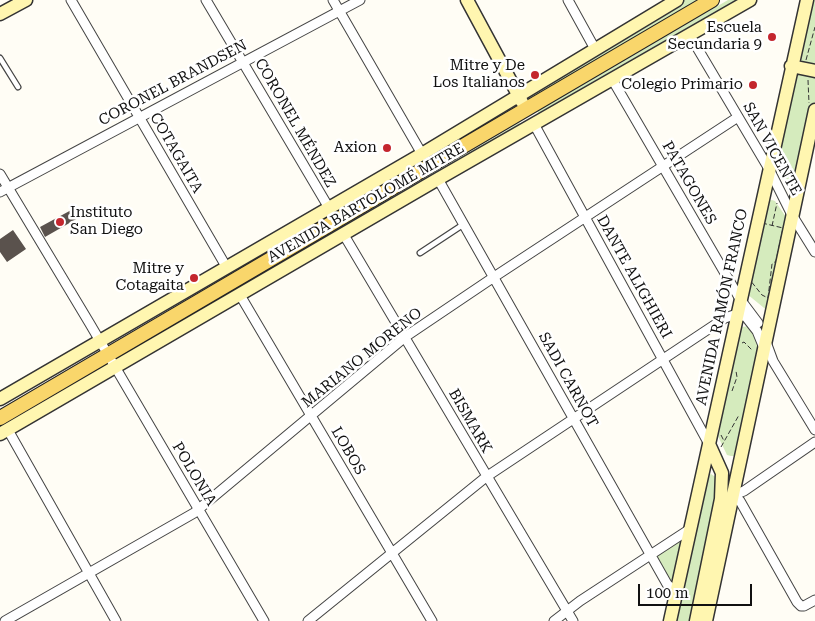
<!DOCTYPE html>
<html>
<head>
<meta charset="utf-8">
<style>
	body { margin:0 }
	#map { position:relative; width:815px; height:621px; overflow:hidden; background:#fffdf5; font-family:"Roboto Serif",serif }
	canvas { display:block }
	.scale { position:absolute; left:638px; top:584px; width:114px; height:22px; box-sizing:border-box; border:2px solid #111; border-top:0; padding-left:6px; font-size:15px; line-height:18px; white-space:nowrap; color:#111; -webkit-text-stroke:4px #fff; paint-order:stroke }
</style>
</head>
<body>
<div id="map">
<canvas width="815" height="621"></canvas>
<div class="scale">100 m</div>
</div>
<script>
const context = document.querySelector('canvas').getContext('2d');
context.lineJoin = 'round';
function fillPath(path, color) { context.fillStyle = color; context.fill(path, 'evenodd'); }
const toPath = rows => new Path2D(rows.map(r => 'M' + r).join(''));
function trace(path, color, width, dash) { context.strokeStyle = color; context.lineWidth = width; context.lineCap = dash ? 'butt' : 'round'; context.setLineDash(dash || []); context.stroke(path); }
function drawText(font, color, halo, rows, align = 'center') {
  context.font = font + ' "Roboto Serif",serif'; context.lineWidth = 5; context.setLineDash([]); context.textBaseline = 'middle'; context.strokeStyle = halo; context.fillStyle = color; for (const [text, x, y, turn = 0] of rows) {
    context.save(); context.translate(x, y); context.rotate((+turn || 0) * Math.PI / 180); context.textAlign = isNaN(turn) ? turn : align; if (halo) context.strokeText(text, 0, 0); context.fillText(text, 0, 0); context.restore();
  }
}
const green = toPath([
	[684,0,700,0,530,98,530,95],
	[728,0,741,0,538,114,538,111],
	[810,0,815,0,815,102,799,178,794,183,786,179,777,163],
	[511,108,511,109,109,343,109,342],
	[519,123,521,125,118,358,119,357],
	[772,200,775,201,786,217,769,312,747,294,768,201],
	[750,326,759,346,735,456,731,456,727,455,716,432,741,327],
	[711,474,717,478,719,489,693,621,674,621,708,475],
	[680,539,682,540,674,578,671,580,668,579,655,557]
]);
const building = toPath([
	[75,208,80,217,45,237,40,227],
	[13,230,26,249,7,262,0,252,0,239]
]);
const path = toPath([
	[806,60,815,27],
	[808,80,809,103],
	[782,167,788,177,791,173],
	[762,223,783,228,776,261,772,264,768,298,762,295,750,280,762,223],
	[772,226,777,203],
	[742,343,744,342,753,351],
	[732,391,737,377,736,371],
	[721,435,724,441],
	[721,447,739,415]
]);
const lane = toPath([
	[0,58,18,87],
	[420,253,464,224]
]);
const street = toPath([
	[71,0,227,268],
	[206,0,329,208],
	[333,0,422,154],
	[568,0,595,49],
	[689,34,769,169,792,215,815,252],
	[612,79,740,299,758,323],
	[534,124,709,444],
	[0,174,90,324,264,621],
	[438,179,667,584,676,593],
	[0,192,360,0],
	[344,235,573,621],
	[240,295,432,621],
	[766,342,773,361,815,430],
	[8,430,116,621],
	[815,442,744,491,734,495,740,501,797,602,801,606,804,606,815,600],
	[5,621,194,513,405,337,494,277,738,117],
	[308,621,486,477,725,318,737,314,746,317,757,331,764,348],
	[554,621,580,601,690,529]
]);
const secondary = toPath([
	[467,0,522,102],
	[0,14,26,0],
	[791,66,815,71],
	[0,399,422,154,677,0],
	[0,434,438,179,750,0],
	[670,621,807,0],
	[696,621,721,499,722,473,709,444],
	[706,621,815,110]
]);
const primary = toPath([
	[0,418,712,0]
]);
const markers = [
	[772,37,5,"#c4262e"],
	[535,75,5,"#c4262e"],
	[753,85,5,"#c4262e"],
	[387,148,5,"#c4262e"],
	[60,222,5,"#c4262e"],
	[194,278,5,"#c4262e"]
];
const poiNames = [
	["Escuela",762,28],
	["Secundaria 9",762,45],
	["Mitre y De",525,66],
	["Los Italianos",525,83],
	["Colegio Primario",743,85],
	["Axion",377,148],
	["Instituto",70,213,"left"],
	["San Diego",70,230,"left"],
	["Mitre y",184,269],
	["Cotagaita",184,286]
];
const streetNames = [
	["CORONEL BRANDSEN",173,83,-28],
	["CORONEL MÉNDEZ",295,123,60],
	["SAN VICENTE",772,149,61],
	["COTAGAITA",176,153,60],
	["PATAGONES",689,183,60],
	["AVENIDA BARTOLOMÉ MITRE",366,203,-30],
	["DANTE ALIGHIERI",634,277,61],
	["AVENIDA RAMÓN FRANCO",722,307,-78],
	["MARIANO MORENO",362,358,-39],
	["SADI CARNOT",568,380,61],
	["BISMARK",470,421,60],
	["LOBOS",348,451,60],
	["POLONIA",194,474,59]
];
fillPath(green, '#d5ebbd');
fillPath(building, '#5a524d');
trace(lane, '#444', 7);
trace(street, '#444', 11);
trace(secondary, '#333', 15);
trace(primary, '#222', 16);
trace(path, '#333', 1, [5, 2.5]);
trace(lane, '#fff', 4.5);
trace(street, '#fff', 9);
trace(secondary, '#fff6b0', 12);
trace(primary, '#f9d66b', 14);
for (const [x, y, r, color] of markers) { const dot = new Path2D(); dot.arc(x, y, r, 0, 2 * Math.PI); context.fillStyle = color; context.fill(dot); trace(dot, '#fff', 2); }
drawText('15px', '#111', '#fff', poiNames, 'right');
drawText('15px', '#111', '#fff', streetNames);
</script>
</body>
</html>
